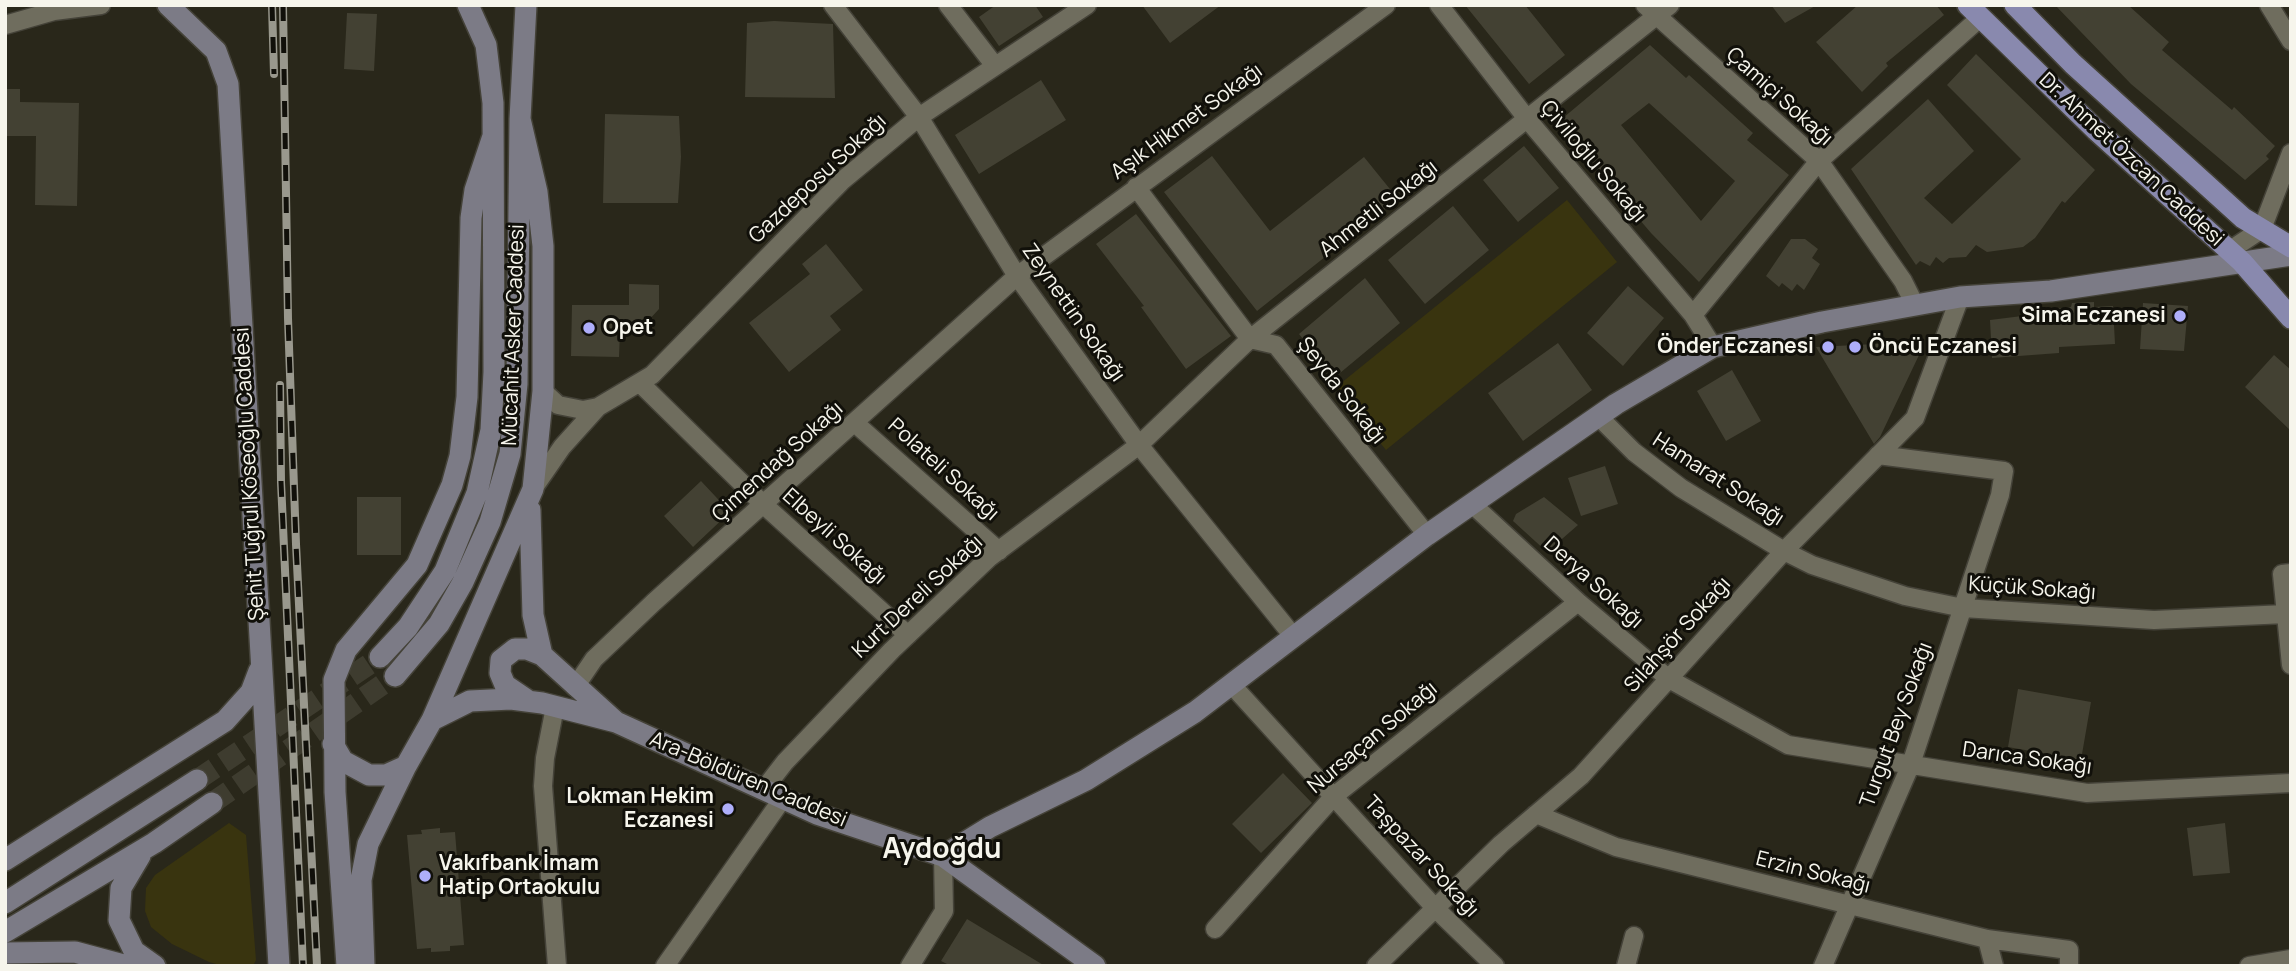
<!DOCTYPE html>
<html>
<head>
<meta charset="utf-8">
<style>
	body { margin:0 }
	#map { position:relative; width:2296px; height:971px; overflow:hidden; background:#29271a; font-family:Manrope,sans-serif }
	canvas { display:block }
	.frame { position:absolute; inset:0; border:7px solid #f6f5ec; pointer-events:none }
</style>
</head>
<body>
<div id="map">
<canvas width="2296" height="971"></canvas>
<div class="frame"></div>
</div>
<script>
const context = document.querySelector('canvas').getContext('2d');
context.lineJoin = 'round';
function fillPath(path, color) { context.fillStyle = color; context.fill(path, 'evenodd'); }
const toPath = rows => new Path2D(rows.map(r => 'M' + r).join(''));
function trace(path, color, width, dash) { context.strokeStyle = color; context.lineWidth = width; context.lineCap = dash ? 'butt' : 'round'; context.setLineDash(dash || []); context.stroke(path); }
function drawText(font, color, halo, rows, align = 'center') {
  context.font = font + ' Manrope,sans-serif'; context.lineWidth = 6; context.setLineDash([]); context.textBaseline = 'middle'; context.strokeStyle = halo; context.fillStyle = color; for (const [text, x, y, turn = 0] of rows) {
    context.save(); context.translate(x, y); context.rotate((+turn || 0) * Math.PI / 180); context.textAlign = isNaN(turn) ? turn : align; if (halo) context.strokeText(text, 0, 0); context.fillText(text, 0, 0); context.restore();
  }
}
const green = toPath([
	[1567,200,1617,262,1386,450,1335,388],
	[229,823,246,835,256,960,253,966,223,966,209,962,172,944,151,927,145,911,146,888,155,875]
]);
const building = toPath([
	[996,5,1035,5,1043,17,999,46,979,17],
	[1142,5,1221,5,1170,43],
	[1465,5,1525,5,1565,55,1529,84],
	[1771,5,1817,5,1785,23],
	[1858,5,1936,5,1944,15,1886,63,1888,66,1862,92,1816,42],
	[2055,5,2128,5,2169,42,2162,50,2232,110,2234,107,2275,146,2266,156,2269,159,2245,180,2131,84],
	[347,13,377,14,374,71,344,69],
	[774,21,833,24,835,98,745,97,747,23],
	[1650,45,1686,78,1689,75,1753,133,1747,140,1789,175,1699,282,1651,233,1557,123],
	[1649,103,1735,181,1701,221,1621,125],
	[1976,54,2095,170,2065,203,2062,201,2035,238,2023,247,1987,252,1976,245,1966,257,1949,258,1943,263,1936,257,1930,266,1920,261,1916,265,1851,169,1928,99,1974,151,1924,198,1952,224,2021,159,1947,85],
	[1041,80,1066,120,979,174,955,135],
	[5,89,20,89,20,102,79,103,77,206,35,205,36,136,5,136],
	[605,114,679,116,681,157,678,203,603,203],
	[1524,146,1559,188,1518,222,1483,180],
	[1212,156,1270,231,1364,157,1398,199,1257,311,1164,192],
	[1453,206,1489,250,1425,304,1388,260],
	[1136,214,1231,336,1186,369,1141,307,1144,306,1096,244],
	[1791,239,1805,239,1818,249,1812,258,1820,264,1804,290,1797,284,1792,291,1782,283,1779,287,1766,276],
	[826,244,863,290,830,316,841,330,789,372,749,323,810,274,802,264],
	[1365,278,1400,323,1334,378,1299,334],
	[629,284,659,285,659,309,637,333,620,332,619,357,571,356,572,305,629,305],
	[1628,286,1664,318,1623,366,1587,333],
	[2094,302,2094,307,2113,306,2115,344,2059,347,2059,353,1992,358,1990,320,2054,312,2054,309,2071,307,2072,303],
	[2143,303,2188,306,2184,351,2140,349],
	[1915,342,1920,353,1880,437,1874,444,1816,347],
	[1558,343,1592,390,1523,441,1488,393],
	[2274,355,2291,370,2291,431,2245,387],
	[1732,370,1761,421,1726,441,1697,391],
	[1605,466,1618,504,1581,516,1568,478],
	[701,481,730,512,693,547,664,516],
	[357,497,401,497,401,555,357,555],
	[1544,497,1578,525,1547,552,1513,521,1516,514],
	[2018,689,2091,702,2081,760,2008,747],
	[1283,773,1312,803,1261,853,1232,824],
	[2225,823,2230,873,2193,876,2187,828],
	[440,828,440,833,455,832,464,945,450,946,450,951,431,952,431,948,417,949,407,835,422,834,421,830],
	[967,919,1045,966,951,966,941,961]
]);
const secondaryTunnel = toPath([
	[197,780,380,657],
	[212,803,395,676]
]);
const street = toPath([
	[833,5,919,117,1017,276,1139,445,1293,636],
	[948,5,995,66],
	[1439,5,1528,120,1693,315,1713,347],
	[1645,5,1819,161,1903,281,1915,305],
	[2269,5,2291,41],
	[5,25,54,11,101,5],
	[1136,187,1250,339,1276,345,1427,535],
	[2229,251,2262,229,2291,153],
	[1693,315,1819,161,1981,17],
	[640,383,764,505,908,635],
	[543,391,558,405,583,410,598,407,652,375,843,180,919,117,1087,5],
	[1598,416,1634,452,1681,488,1784,551,1812,565,1905,596,1963,608,2154,620,2286,614],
	[856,424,999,551],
	[533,489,562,447,598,407],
	[1472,504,1578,602,1669,679,1788,745,2087,793,2291,783],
	[2291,573,2282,574,2291,665],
	[1231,684,1436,909,1495,966],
	[575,687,594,659,654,602,1017,276,1386,5],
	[555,707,545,758,543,786,557,966],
	[764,789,785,762,892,650,990,557,1139,445,1250,339,1670,5],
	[1536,814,1616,847,1987,939,2069,950,2069,966],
	[1215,929,1334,796,1578,602],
	[1987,939,1994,966],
	[665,966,783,798],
	[910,966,944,911,943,856],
	[1376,966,1501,844,1581,776,1784,551,1915,418,1960,297],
	[1626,966,1634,936],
	[1823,966,1911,764,2000,495,2004,471,1878,455],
	[2249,966,2291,959]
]);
const secondary = toPath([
	[168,5,216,51,228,84,279,966],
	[530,510,533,615,542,655,616,722],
	[380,657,408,627,445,571,477,493,491,430,494,372,493,103,486,45,468,5],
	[395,676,439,624,463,582,490,522,510,454,517,384,520,119,526,5],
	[527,700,505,685,500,673,501,660,515,649,527,649,542,655],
	[432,720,470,701,511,699,542,703,616,722,817,814,943,856,1095,966],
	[333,744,343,761,369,775,386,775,406,766],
	[140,856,121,888,119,920,134,951,155,966],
	[943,856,990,827,1086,780,1195,712,1427,535,1616,404,1713,347,1822,322,1960,297,2051,291,2291,255],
	[5,860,225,721,251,692,259,671],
	[5,903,197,780],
	[5,932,154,843,212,803],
	[5,953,75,952,127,966],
	[347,966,335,792,334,680,346,650,417,565,452,485,460,456,467,397,471,218,475,190,493,136],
	[364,966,361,880,368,844,406,766,432,720,533,489,543,391,543,246,537,192,520,119]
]);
const primary = toPath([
	[1968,5,2096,130,2242,262,2291,318],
	[2015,5,2073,64,2243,218,2291,247]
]);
const rail = toPath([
	[272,5,274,74],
	[283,5,288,318,296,544,317,966],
	[280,385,281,482,303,966]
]);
const markers = [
	[2180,316,7,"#aeaefa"],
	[589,328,7,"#aeaefa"],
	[1828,347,7,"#aeaefa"],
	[1855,347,7,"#aeaefa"],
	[728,809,7,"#aeaefa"],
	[425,876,7,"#aeaefa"]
];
const streetNames = [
	["Çamiçi Sokağı",1779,97,42],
	["Aşık Hikmet Sokağı",1187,122,-36],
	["Dr. Ahmet Özcan Caddesi",2131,160,43],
	["Çiviloğlu Sokağı",1593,162,50],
	["Gazdeposu Sokağı",818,179,-43],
	["Ahmetli Sokağı",1379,209,-38],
	["Zeynettin Sokağı",1073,313,55],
	["Mücahit Asker Caddesi",514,335,-88],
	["Şeyda Sokağı",1341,391,52],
	["Çimendağ Sokağı",778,462,-42],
	["Polateli Sokağı",943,470,42],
	["Şehit Tuğrul Köseoğlu Caddesi",250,474,-93],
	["Hamarat Sokağı",1718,480,33],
	["Elbeyli Sokağı",834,537,42],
	["Derya Sokağı",1593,583,42],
	["Küçük Sokağı",2032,589,4],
	["Kurt Dereli Sokağı",918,597,-43],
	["Silahşör Sokağı",1678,635,-48],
	["Turgut Bey Sokağı",1897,725,-70],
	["Nursaçan Sokağı",1373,738,-40],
	["Darıca Sokağı",2027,759,8],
	["Ara-Böldüren Caddesi",748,780,23],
	["Taşpazar Sokağı",1421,857,47],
	["Erzin Sokağı",1813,873,14]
];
const poiNames = [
	["Sima Eczanesi",2166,316],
	["Opet",603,328,"left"],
	["Önder Eczanesi",1814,347],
	["Öncü Eczanesi",1869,347,"left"],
	["Lokman Hekim",714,797],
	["Eczanesi",714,821],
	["Vakıfbank İmam",439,864,"left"],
	["Hatip Ortaokulu",439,888,"left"]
];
const districtNames = [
	["Aydoğdu",942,850]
];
fillPath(green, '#39340f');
fillPath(building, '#434133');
trace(secondaryTunnel, '#3e3c2f', 21, [21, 10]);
trace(street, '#444238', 21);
trace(secondary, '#444238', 24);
trace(primary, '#444238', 24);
trace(street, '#6f6d5e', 18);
trace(secondary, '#7c7b86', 21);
trace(primary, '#8989ae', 21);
trace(rail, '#99988d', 8);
trace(rail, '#11100a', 5, [16]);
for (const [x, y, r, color] of markers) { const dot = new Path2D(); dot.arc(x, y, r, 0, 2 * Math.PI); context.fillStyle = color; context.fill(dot); trace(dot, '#11100a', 2.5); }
drawText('21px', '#f6f5ec', '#11100a', streetNames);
drawText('bold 21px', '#f6f5ec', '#11100a', poiNames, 'right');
drawText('bold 28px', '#f6f5ec', '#11100a', districtNames);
</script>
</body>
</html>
